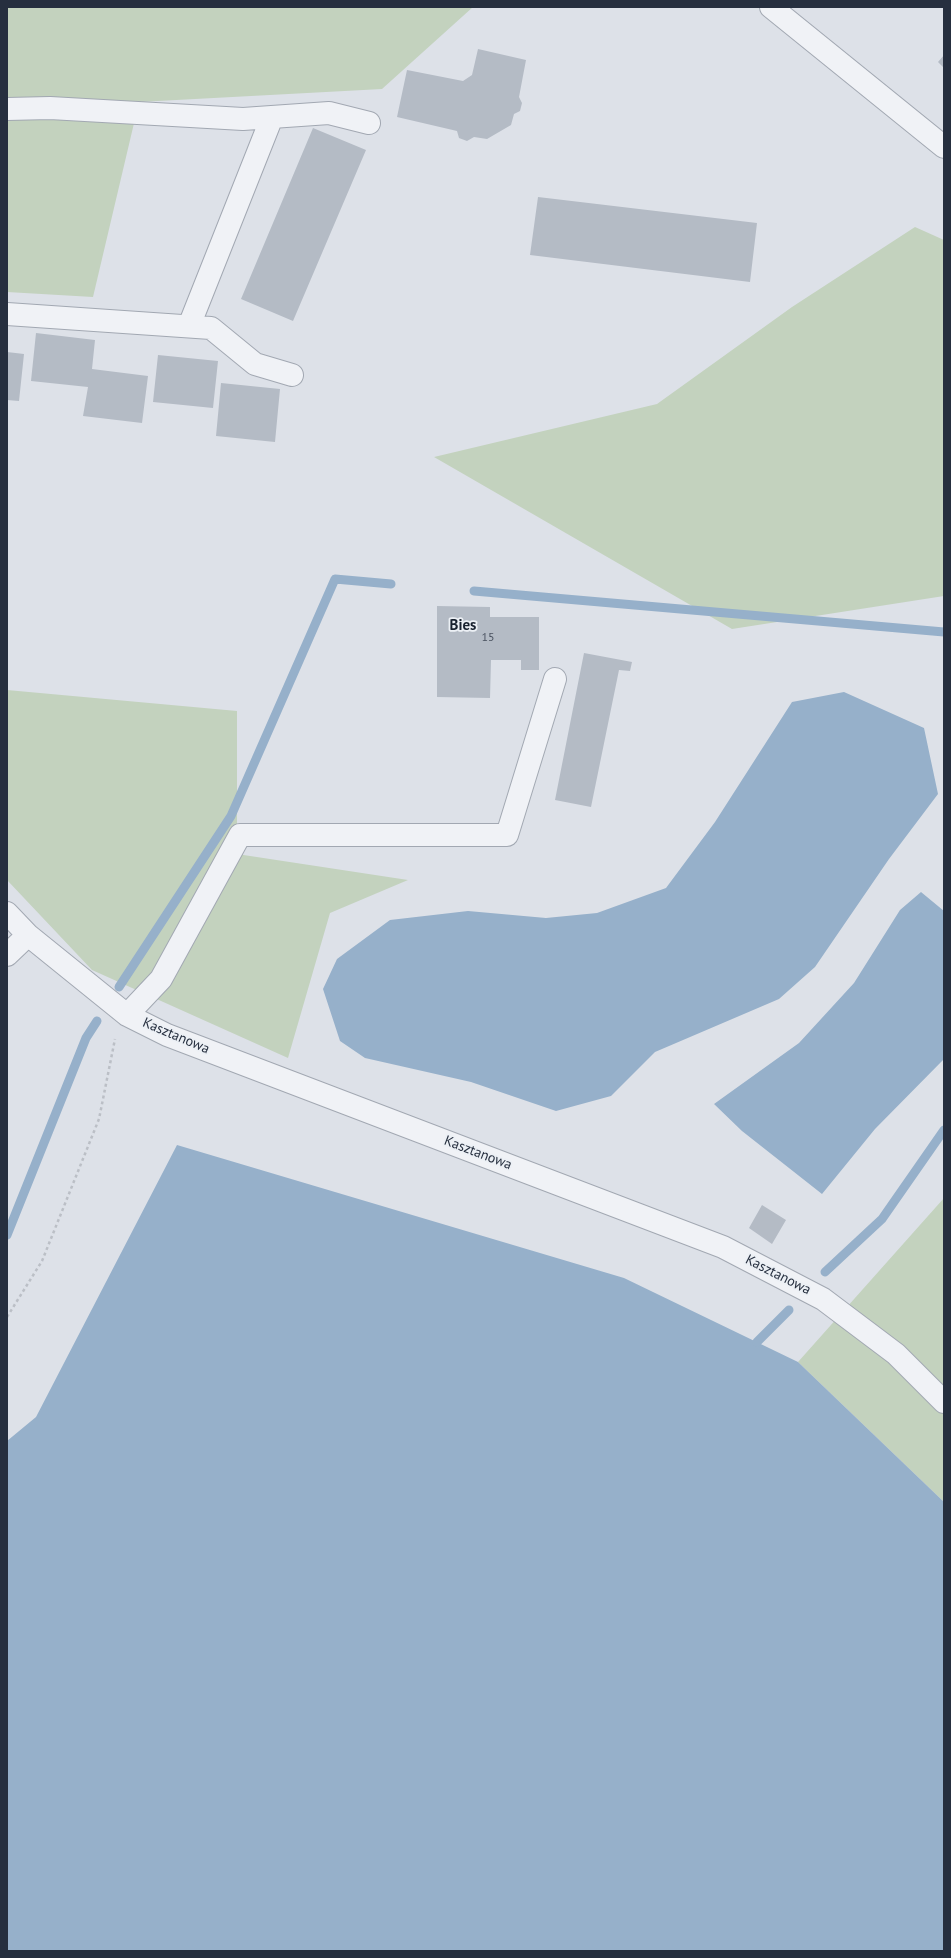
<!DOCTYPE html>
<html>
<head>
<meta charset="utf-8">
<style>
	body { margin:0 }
	#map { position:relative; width:951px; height:1958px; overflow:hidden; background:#dde1e8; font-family:"PT Sans",sans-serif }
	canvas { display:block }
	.frame { position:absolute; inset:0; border:8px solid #262f3f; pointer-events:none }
</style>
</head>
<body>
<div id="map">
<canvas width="951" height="1958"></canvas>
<div class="frame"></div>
</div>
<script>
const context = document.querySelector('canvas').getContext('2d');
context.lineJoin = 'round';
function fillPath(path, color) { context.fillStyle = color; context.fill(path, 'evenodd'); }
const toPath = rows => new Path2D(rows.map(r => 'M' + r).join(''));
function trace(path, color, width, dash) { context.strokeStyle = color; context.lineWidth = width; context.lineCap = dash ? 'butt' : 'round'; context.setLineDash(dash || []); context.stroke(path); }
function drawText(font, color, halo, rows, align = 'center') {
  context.font = font + ' "PT Sans",sans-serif'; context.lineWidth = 3.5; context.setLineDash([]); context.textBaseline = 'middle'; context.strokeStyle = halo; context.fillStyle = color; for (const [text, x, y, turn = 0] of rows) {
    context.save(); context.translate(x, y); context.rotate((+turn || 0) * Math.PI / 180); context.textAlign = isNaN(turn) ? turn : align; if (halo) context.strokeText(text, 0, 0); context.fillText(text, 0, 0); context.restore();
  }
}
const green = toPath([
	[7,7,473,7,382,89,139,102,93,297,7,292],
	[915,227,944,240,944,596,732,629,434,457,657,404,792,307],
	[7,690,237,711,237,854,408,880,330,913,288,1058,92,970,7,880],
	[944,1198,944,1502,798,1362]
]);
const water = toPath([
	[844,692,924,728,938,794,889,859,815,967,779,999,655,1052,611,1096,556,1111,471,1082,365,1058,340,1041,323,989,337,959,390,920,468,911,546,918,597,913,666,888,715,822,792,702],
	[921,892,944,911,944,1059,875,1129,822,1194,742,1131,714,1104,799,1043,854,983,900,910],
	[177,1145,624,1278,798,1362,944,1502,944,1951,7,1951,7,1441,36,1417]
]);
const stream = toPath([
	[474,591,944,632],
	[119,987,231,816,335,579,391,584],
	[7,1235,86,1038,97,1021],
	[825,1272,882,1219,944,1130],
	[757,1342,789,1310]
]);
const building = toPath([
	[478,49,526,60,519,97,522,103,520,111,514,114,511,125,487,139,474,137,467,141,459,138,457,131,397,117,407,70,463,81,472,75],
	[944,55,944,68,938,62],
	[313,128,366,150,293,321,241,299],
	[538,197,757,223,750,282,530,255],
	[36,333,95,340,92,369,148,376,142,423,83,416,88,387,31,381],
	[7,352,24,354,19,401,7,400],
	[158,355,218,361,213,408,153,402],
	[221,383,280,389,275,442,216,436],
	[437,606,490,607,490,617,539,617,539,670,521,670,521,660,491,660,490,698,437,697],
	[584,653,632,662,630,671,619,670,591,807,555,800],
	[762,1205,786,1220,772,1244,749,1228]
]);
const path = toPath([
	[7,1317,42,1261,99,1119,115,1039]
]);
const minor = toPath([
	[771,7,944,147],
	[7,109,50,108,243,119,329,113,369,123],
	[7,314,211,328,255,364,292,375],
	[189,326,272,117],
	[7,913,28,935,127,1015,167,1035,723,1247,823,1299,896,1354,944,1402],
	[7,955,28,935],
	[127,1015,161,979,240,835,507,835,555,679]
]);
const numberNames = [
	["15",488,638]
];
const streetNames = [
	["Kasztanowa",176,1036,23],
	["Kasztanowa",478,1153,21],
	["Kasztanowa",778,1275,27]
];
const neighbourhoodNames = [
	["Bies",463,626]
];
fillPath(green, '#c3d2be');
fillPath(water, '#96b0ca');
trace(stream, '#96b0ca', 9);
fillPath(building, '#b4bbc5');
trace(minor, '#a2a8b2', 24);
trace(path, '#bbbfc6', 2.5, [3, 3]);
trace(minor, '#f0f2f6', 22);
drawText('12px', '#4a5260', null, numberNames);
drawText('14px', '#262f3f', '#ecf0f5', streetNames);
drawText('bold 15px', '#18212f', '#ecf0f5', neighbourhoodNames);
</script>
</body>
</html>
